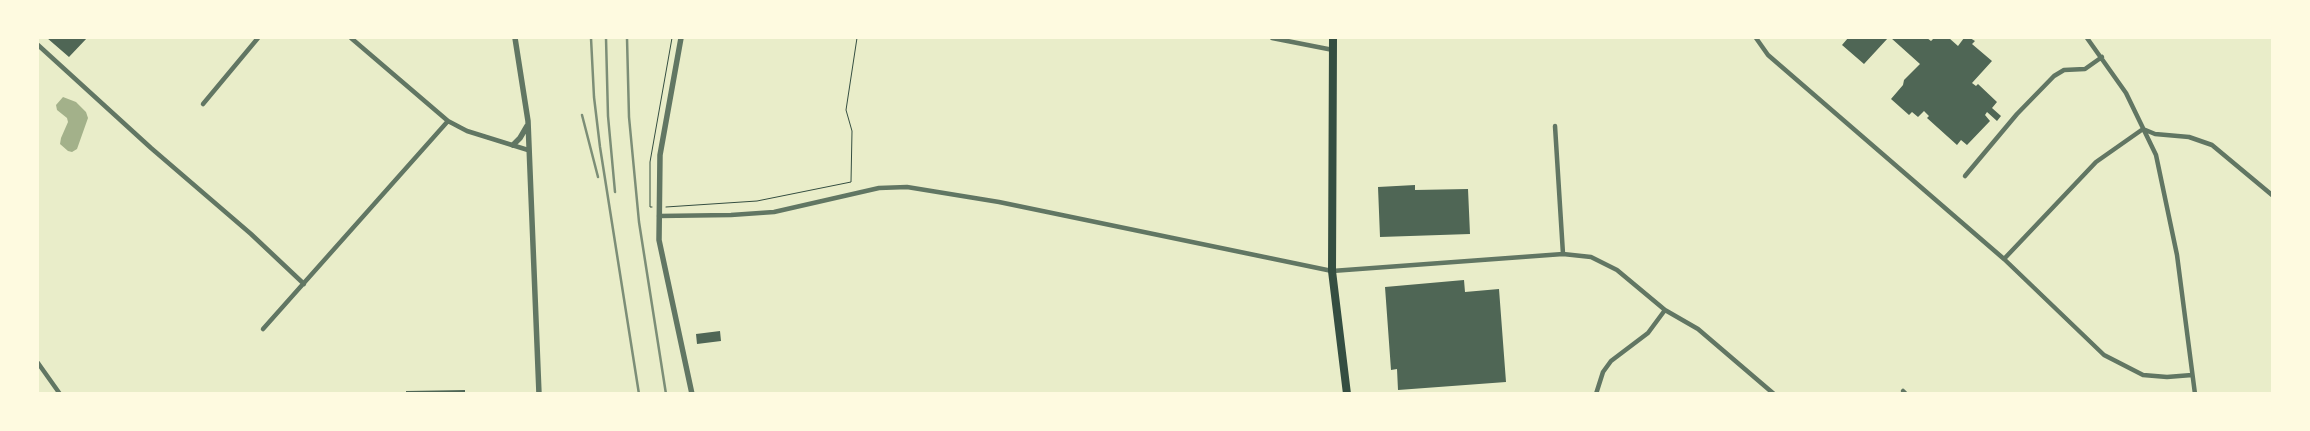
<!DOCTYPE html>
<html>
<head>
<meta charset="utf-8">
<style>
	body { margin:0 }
	#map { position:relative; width:2310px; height:431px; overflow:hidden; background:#e9edc9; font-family:"DejaVu Sans",sans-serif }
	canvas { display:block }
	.frame { position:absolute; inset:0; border:39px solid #fefae0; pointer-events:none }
</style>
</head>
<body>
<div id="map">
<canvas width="2310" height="431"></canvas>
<div class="frame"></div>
</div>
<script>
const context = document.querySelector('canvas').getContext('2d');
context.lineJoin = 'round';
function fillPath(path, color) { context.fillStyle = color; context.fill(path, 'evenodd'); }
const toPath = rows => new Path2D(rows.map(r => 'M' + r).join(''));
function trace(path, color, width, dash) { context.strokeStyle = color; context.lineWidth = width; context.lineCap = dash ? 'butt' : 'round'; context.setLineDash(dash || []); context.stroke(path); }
const water = toPath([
	[63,97,76,102,86,112,88,118,77,149,72,152,68,151,60,144,61,138,68,122,67,118,57,110,56,105]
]);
const building = toPath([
	[47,38,87,38,69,57],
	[1848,38,1888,38,1864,64,1842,45],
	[1891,38,1927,38,1931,41,1934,38,1949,38,1958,46,1964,38,1970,38,1975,41,1972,44,1992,61,1972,83,1976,86,1978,84,1997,102,1992,108,2001,116,1997,121,1987,112,1985,115,1990,121,1967,145,1961,140,1957,145,1927,118,1929,116,1924,111,1918,117,1912,112,1909,115,1891,99,1903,85,1904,80,1920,64],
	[1415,185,1415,190,1468,189,1470,234,1380,237,1378,187],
	[1464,280,1465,292,1499,289,1506,382,1398,390,1397,369,1391,370,1385,287],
	[720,331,721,341,697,344,696,334],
	[465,390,465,394,406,394,406,391]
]);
const path = toPath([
	[652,207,650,207,650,162,672,38],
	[666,207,757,201,851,182,852,131,846,110,857,38]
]);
const minor = toPath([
	[351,38,448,121,467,131,528,150],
	[1272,38,1333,50],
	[1756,38,1768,55,2004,259,2104,355,2143,375,2167,377,2192,375],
	[2087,38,2126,93,2156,155,2177,255,2195,394],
	[38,45,151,148,251,234,304,284],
	[203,104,258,38],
	[1555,126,1563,254],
	[1965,176,2017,114,2054,76,2064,70,2085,69,2102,57],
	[659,216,731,215,774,212,879,188,907,187,999,202,1332,271,1563,254,1591,257,1617,270,1665,310,1698,329,1774,394],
	[2004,259,2096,162,2143,129,2155,134,2189,137,2212,145,2272,195],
	[263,329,448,121],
	[38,363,60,394],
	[1903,391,1906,394],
	[1596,394,1603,372,1611,361,1648,333,1665,310]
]);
const tertiary = toPath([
	[515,38,528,121,539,394],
	[681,38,660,155,659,240,692,394],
	[513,145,520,138,527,126]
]);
const trunk = toPath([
	[1333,38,1332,271,1347,394]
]);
const rail = toPath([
	[591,38,594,97,600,147,639,394],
	[606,38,608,116,615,192],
	[627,38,629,117,639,222,666,394],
	[582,115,598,177]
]);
fillPath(water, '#a3b18a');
fillPath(building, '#4f6655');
trace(path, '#344e41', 1);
trace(minor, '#617663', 4.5);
trace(tertiary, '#617663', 5.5);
trace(trunk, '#344e41', 8);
trace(rail, '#7c8e77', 2.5);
</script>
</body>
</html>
